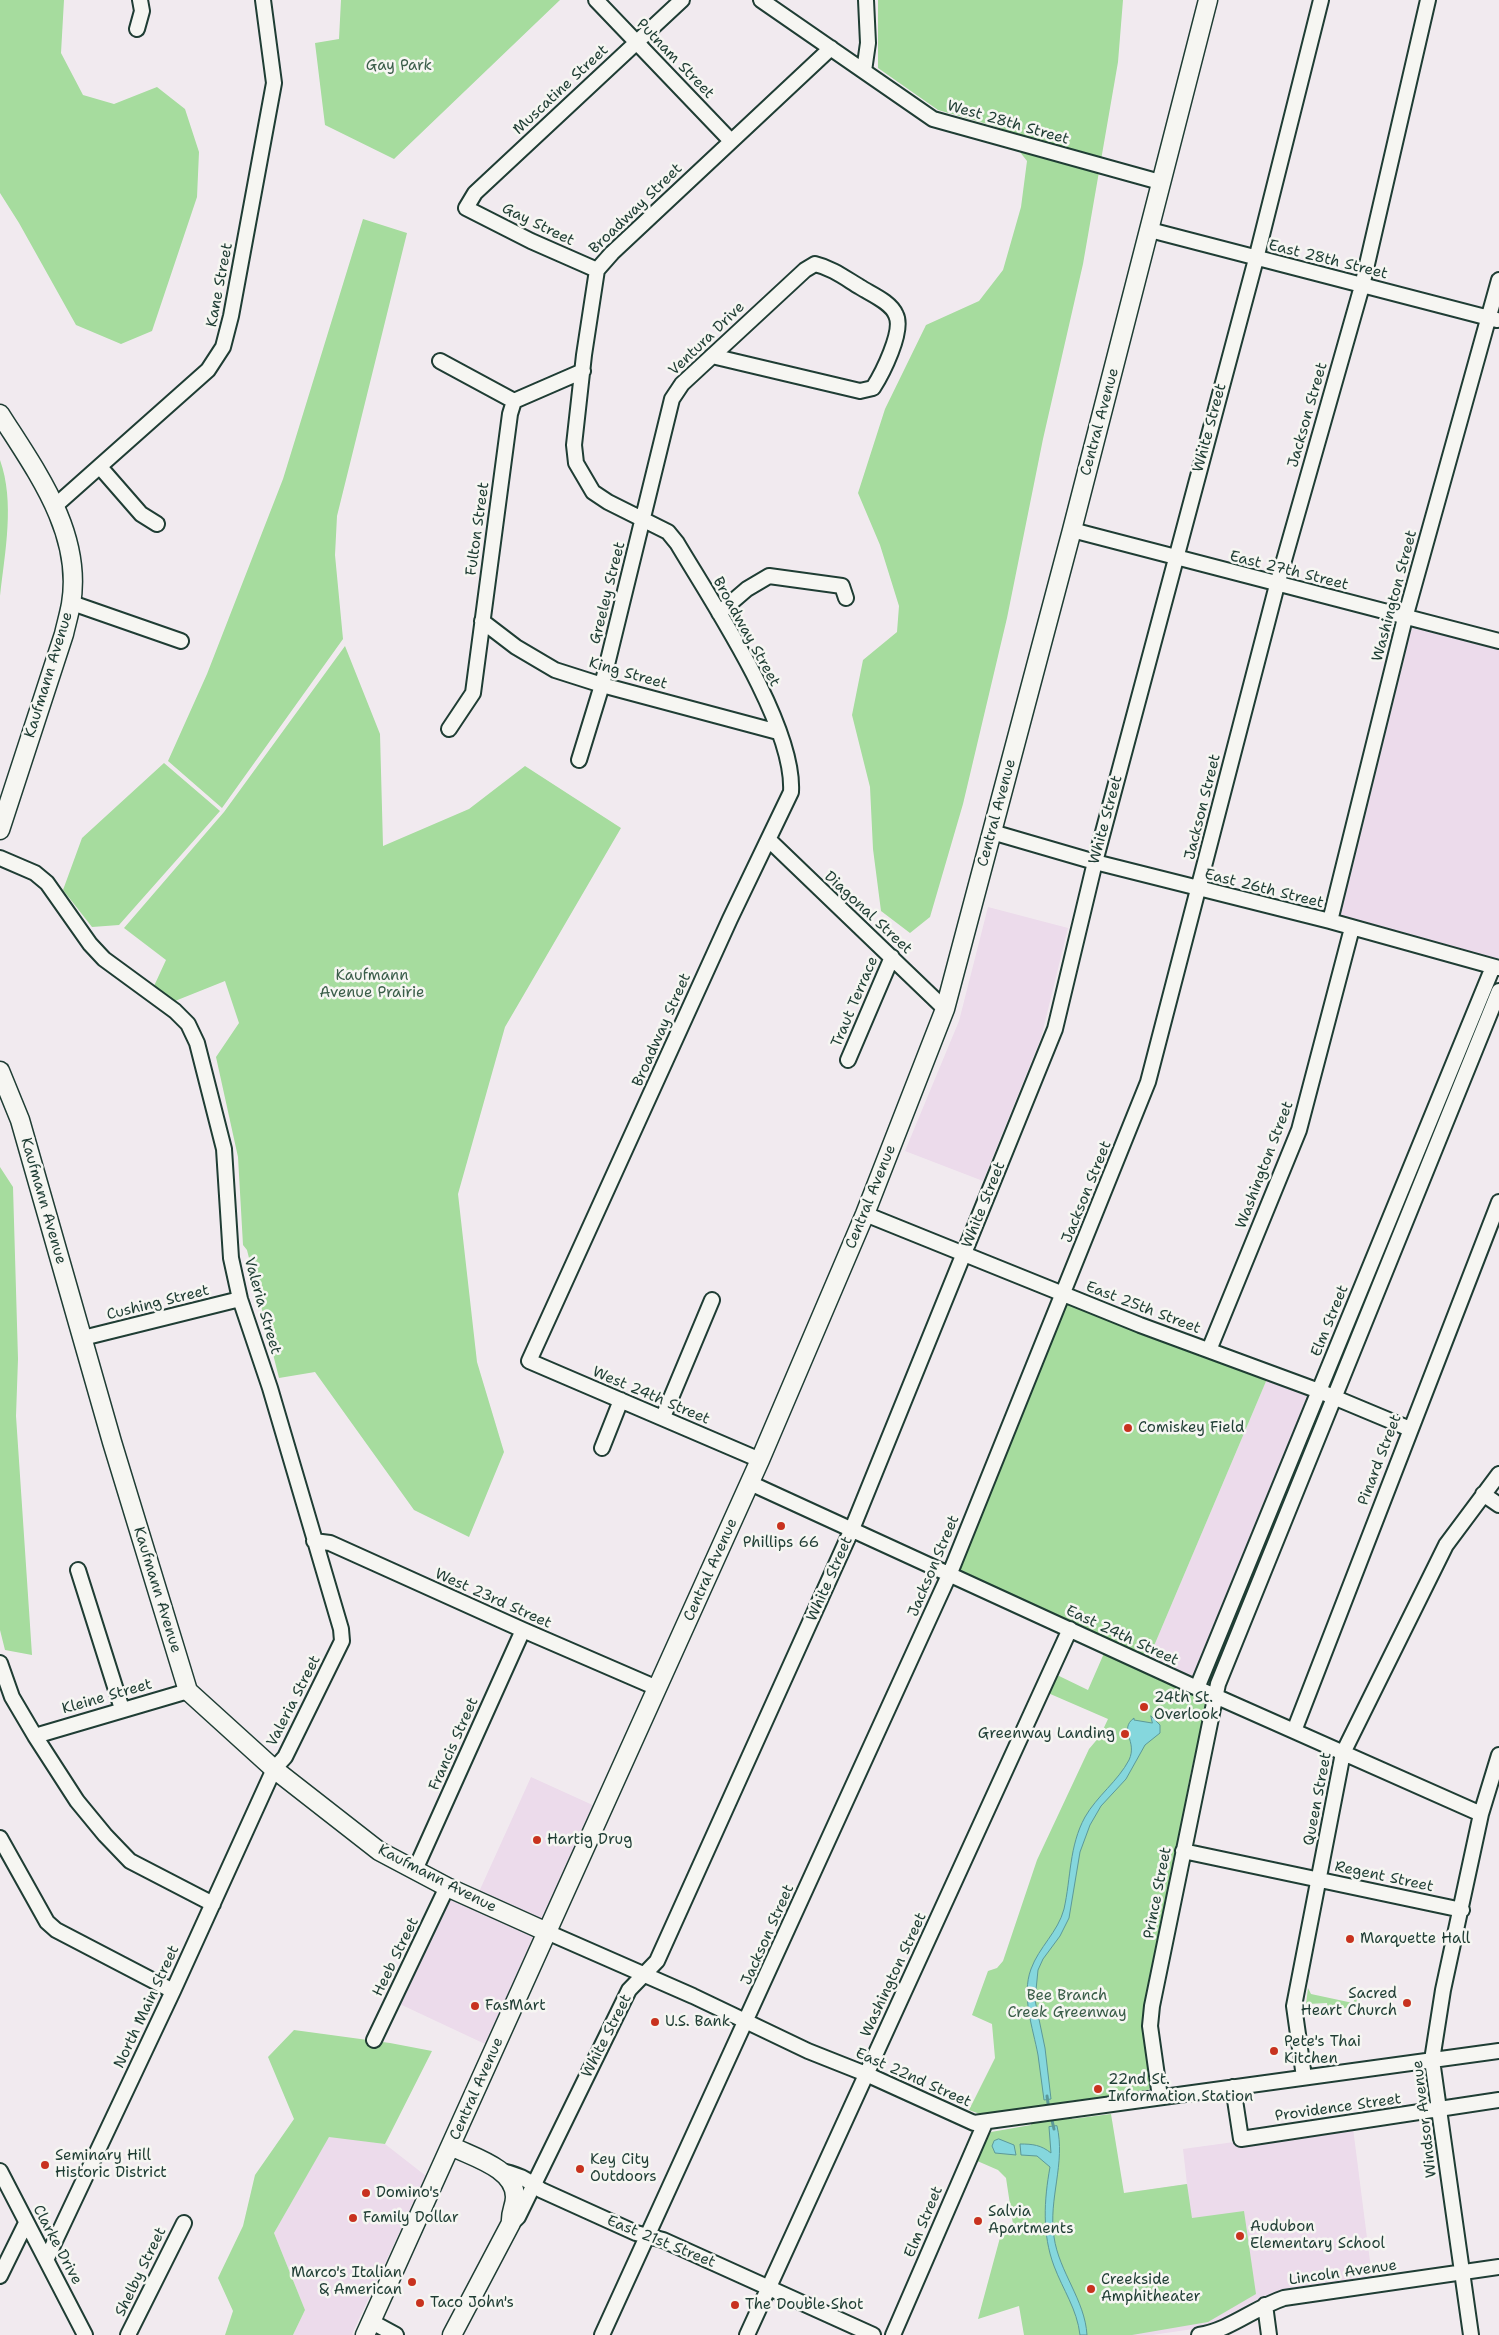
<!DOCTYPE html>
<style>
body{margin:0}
canvas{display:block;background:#f1eaef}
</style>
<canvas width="1499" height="2335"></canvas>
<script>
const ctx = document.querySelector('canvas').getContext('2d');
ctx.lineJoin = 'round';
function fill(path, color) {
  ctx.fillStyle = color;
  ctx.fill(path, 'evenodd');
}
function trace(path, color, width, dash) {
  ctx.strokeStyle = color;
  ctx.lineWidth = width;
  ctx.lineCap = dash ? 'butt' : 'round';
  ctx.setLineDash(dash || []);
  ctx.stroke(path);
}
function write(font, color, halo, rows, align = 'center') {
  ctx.font = font + ' "Shantell Sans",sans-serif';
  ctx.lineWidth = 5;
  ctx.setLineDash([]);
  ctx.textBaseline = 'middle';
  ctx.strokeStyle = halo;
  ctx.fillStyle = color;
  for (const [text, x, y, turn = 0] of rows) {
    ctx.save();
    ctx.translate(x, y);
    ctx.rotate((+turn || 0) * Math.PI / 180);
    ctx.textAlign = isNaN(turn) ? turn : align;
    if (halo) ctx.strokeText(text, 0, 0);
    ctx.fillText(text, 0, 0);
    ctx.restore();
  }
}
fill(new Path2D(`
 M 1410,614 L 1499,638 L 1499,955 L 1497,964 L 1336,920 Z
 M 988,907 L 1068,928 L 1041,1038 L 983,1181 L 905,1151 L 959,1021 Z
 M 1267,1379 L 1311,1398 L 1194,1681 L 1148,1660 Z
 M 531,1777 L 608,1812 L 500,2051 L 389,1999 L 444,1879 L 478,1894 Z
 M 1353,2128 L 1372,2277 L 1262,2297 L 1207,2327 L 1152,2335 L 1132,2335 L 1124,2193 L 1187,2184 L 1183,2149 L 1234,2142 L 1247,2144 Z
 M 329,2136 L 385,2144 L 426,2176 L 352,2334 L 354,2335 L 293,2335 L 305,2310 L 274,2233 Z`), '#ecdbeb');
fill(new Path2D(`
 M 0,0 L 64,0 L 61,53 L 83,95 L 114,104 L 157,87 L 185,109 L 199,152 L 197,197 L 152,331 L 121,344 L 76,325 L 19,223 L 0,193 Z
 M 341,0 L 560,0 L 394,159 L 325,125 L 315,43 L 339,39 Z
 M 878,0 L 1123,0 L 1118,62 L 1083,264 L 1043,439 L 1007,618 L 963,804 L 930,917 L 910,933 L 881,911 L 873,849 L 870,787 L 852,715 L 863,660 L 897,632 L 899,606 L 880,545 L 858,493 L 885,409 L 926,325 L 979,301 L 1003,270 L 1021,207 L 1027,161 L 1001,128 L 938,110 L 878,68 Z
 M 363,219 L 407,233 L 337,516 L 335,555 L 343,639 L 222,808 L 168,761 L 207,674 L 283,479 Z
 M 0,460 C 15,502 5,552 0,596 Z
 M 345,646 L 380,734 L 383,846 L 469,809 L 525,766 L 621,828 L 505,1027 L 458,1194 L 477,1362 L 504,1452 L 469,1537 L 414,1510 L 315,1372 L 279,1378 L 247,1250 L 243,1245 L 238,1157 L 216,1057 L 239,1023 L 225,981 L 175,1001 L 154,986 L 166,960 L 124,928 L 224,812 Z
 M 164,763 L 220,811 L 119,925 L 92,927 L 63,890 L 82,838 Z
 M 0,1167 L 13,1187 L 18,1359 L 16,1416 L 32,1655 L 5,1650 L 0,1630 Z
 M 1064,1294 L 1267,1379 L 1148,1660 L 952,1566 Z
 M 1105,1651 L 1201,1697 L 1206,1704 C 1200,1738 1188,1775 1185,1808 C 1182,1839 1190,1849 1170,1878 L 1144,2005 L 1143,2026 L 1150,2088 L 1146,2092 L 1069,2101 L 1072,2119 L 1111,2114 L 1124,2193 L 1187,2184 L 1192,2218 L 1244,2211 L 1256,2294 L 1208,2322 L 1132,2335 L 1024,2335 L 1019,2306 L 978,2319 L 1001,2234 L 1014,2231 L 1006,2178 L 998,2170 L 975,2160 L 991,2132 L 1031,2125 L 1028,2107 L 980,2114 L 969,2110 L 995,2058 L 992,2024 L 972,2015 L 988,1971 L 997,1968 L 1003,1961 L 1037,1860 L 1089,1749 L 1100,1736 L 1108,1719 L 1048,1693 L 1057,1675 L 1088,1690 Z
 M 1308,1988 L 1311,1994 L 1353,2003 L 1355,1998 L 1357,1998 L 1356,2006 L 1328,2011 L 1327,2003 L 1308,2004 L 1305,2012 Z
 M 294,2030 L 390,2043 L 432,2051 L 385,2144 L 329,2137 L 274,2233 L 305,2310 L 293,2335 L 225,2335 L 233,2311 L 218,2278 L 243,2226 L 255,2175 L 294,2119 L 268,2057 Z`), '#a6dc9e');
const water = new Path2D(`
 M 1151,1716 L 1160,1725 L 1160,1733 L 1145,1745 L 1126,1779 L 1101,1806 L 1090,1825 L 1080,1852 L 1069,1918 L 1060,1936 L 1043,1959 L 1038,1970 L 1035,2000 L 1045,2048 L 1051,2099 L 1044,2100 C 1042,2085 1040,2070 1038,2055 C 1033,2028 1021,1996 1031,1969 C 1039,1947 1058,1932 1064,1909 C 1071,1878 1069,1846 1085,1817 C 1097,1796 1118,1781 1129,1760 C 1138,1741 1118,1730 1134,1718 L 1134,1720 L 1152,1723 Z
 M 1057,2126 C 1066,2163 1048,2199 1054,2237 C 1059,2272 1085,2300 1087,2335 L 1080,2335 C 1077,2309 1063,2290 1054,2266 C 1042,2234 1044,2200 1050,2167 L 1037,2156 L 1021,2155 L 1020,2144 C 1033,2144 1041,2145 1051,2153 L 1049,2127 Z
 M 999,2139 L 1014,2145 L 1016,2155 L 995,2153 L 992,2146 L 994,2141 Z`);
fill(water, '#85d7dd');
trace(water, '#5c9999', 1);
trace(new Path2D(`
 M 1047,2096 L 1049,2110
 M 1051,2116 L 1054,2129`), '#5c9999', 3);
const minor = new Path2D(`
 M 596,0 L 731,141
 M 761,0 L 933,119 L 1160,182
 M 137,29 L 142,11 L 140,0
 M 864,71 L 868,43 L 866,0
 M 1150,230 L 1497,320
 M 597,270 L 531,241 L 466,208 L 475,193 L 682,0
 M 440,361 L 514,401
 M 100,467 L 141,514 L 157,524
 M 55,506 L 208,370 L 223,347 L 231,316 L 274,83 L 263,0
 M 1072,530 L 1499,641
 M 72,603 L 181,641
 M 719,613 L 747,589 L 769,576 L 842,586 L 846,598
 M 482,621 L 516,647 L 555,670 L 602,685 L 778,732
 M 449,729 L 473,693 L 510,414 L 514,401 L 583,371
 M 579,760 L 602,685 L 672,399 L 682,384 L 805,270 L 815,264 C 832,268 845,278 860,287 C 871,294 891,302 896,315 C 904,331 882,374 873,388 L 860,391 L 712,356
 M 992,832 L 1095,862 L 1330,921 L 1499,968
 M 769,840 L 945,1009
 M 0,858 L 35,873 L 47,883 L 90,944 L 104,959 L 175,1011 L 188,1024 L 197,1043 L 224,1149 L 231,1258 L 240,1299 L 270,1388 L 341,1629 L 342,1641 L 285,1757 L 274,1769 L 173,1991 L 47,2258
 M 1330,921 L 1405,618 L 1499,280
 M 848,1060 L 892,957
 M 865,1214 L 1140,1325 L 1319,1391 L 1410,1429
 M 83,1338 L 240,1299
 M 1209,1350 L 1299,1130 L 1352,928
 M 663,1417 L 712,1300
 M 602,1448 L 621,1400
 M 760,1460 L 529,1361 L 730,919 L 791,792 C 795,725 712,602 677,543 L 668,532 L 608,502 L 593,492 L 576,463 L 574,445 L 584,355 L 597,270 L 612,253 L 831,48
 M 750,1483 L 1197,1688 L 1481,1814
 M 1483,1494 L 1499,1505
 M 314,1541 L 330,1543 L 523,1630 L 657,1688
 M 78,1570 L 122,1709
 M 0,1663 L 12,1697 L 35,1736 L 77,1801 L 105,1835 L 130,1861 L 213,1904
 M 1197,1688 L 1493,967
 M 1294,1731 L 1499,1202
 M 35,1736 L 188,1691
 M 0,1838 L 47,1922 L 56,1930 L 173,1991
 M 1183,1851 L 1462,1910
 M 415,1870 L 523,1630
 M 547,1932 L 693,1996 L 808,2051 L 866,2074 L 974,2123 L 1499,2051
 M 374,2040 L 447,1887
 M 1304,2077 L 1294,2006 L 1343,1753 L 1446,1545 L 1499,1474
 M 1233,2087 L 1241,2139 L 1499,2100
 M 1160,2097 L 1150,2026 L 1152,2006 L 1218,1684 L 1499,991
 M 0,2171 L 85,2335
 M 500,2171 C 515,2173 529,2180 541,2190 L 636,2233 L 663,2240 L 873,2335
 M 512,2223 L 518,2217 L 629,1990 L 657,1961 L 852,1529 L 1055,1029 L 1095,862 L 1256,259 L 1321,0
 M 0,2276 L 26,2223
 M 1265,2305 L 1269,2335
 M 372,2322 L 396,2335
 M 128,2335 L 184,2223
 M 602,2335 L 950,1573 L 1148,1082 L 1277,585 L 1362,286 L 1428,0
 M 747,2335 L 1070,1629
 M 893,2335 L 985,2123
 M 1199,2335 C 1230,2330 1254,2308 1284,2298 L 1499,2267
 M 1471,2335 L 1432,2060 L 1443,1990 L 1481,1814 L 1499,1755`);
const major = new Path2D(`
 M 0,414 C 36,471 83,533 71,604 C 69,615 66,625 64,634 L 0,830
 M 0,1071 L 20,1120 L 112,1442 L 188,1691 L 274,1769 L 379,1851 L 447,1887 L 547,1932
 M 451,2146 C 472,2157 515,2168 515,2197 C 515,2207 510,2211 511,2223 L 452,2335
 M 365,2335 L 760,1460 L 865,1214 L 945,1009 L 1072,530 L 1208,0`);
trace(minor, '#1f3d34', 18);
trace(major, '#1f3d34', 21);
trace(minor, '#f6f6f2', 14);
trace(major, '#f6f6f2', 18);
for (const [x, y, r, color] of [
 [1128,1428,5,"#c8321e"],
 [781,1526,5,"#c8321e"],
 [1144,1707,5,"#c8321e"],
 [1125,1734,5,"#c8321e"],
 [537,1840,5,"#c8321e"],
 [1350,1939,5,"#c8321e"],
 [1407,2003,5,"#c8321e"],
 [475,2006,5,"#c8321e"],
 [655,2022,5,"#c8321e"],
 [1274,2051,5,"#c8321e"],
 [1098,2089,5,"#c8321e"],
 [45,2165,5,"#c8321e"],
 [580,2169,5,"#c8321e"],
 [366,2193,5,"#c8321e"],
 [353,2218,5,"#c8321e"],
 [978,2221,5,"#c8321e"],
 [1240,2236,5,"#c8321e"],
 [412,2282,5,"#c8321e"],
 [1091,2289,5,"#c8321e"],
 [420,2303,5,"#c8321e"],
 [735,2305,5,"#c8321e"]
]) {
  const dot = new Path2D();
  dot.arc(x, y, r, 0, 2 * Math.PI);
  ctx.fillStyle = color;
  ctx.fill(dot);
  trace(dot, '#f6f6f2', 2);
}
write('15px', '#1f3d34', '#f6f6f2', [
 ["Putnam Street",675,59,46],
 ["Muscatine Street",561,90,-43],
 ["West 28th Street",1008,123,16],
 ["Broadway Street",636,209,-44],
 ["Gay Street",538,225,26],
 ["East 28th Street",1328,260,14],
 ["Kane Street",220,285,-79],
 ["Ventura Drive",707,339,-44],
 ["Jackson Street",1308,415,-74],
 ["Central Avenue",1100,422,-75],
 ["White Street",1210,428,-75],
 ["Fulton Street",478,529,-82],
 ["East 27th Street",1289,571,14],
 ["Greeley Street",608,593,-76],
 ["Washington Street",1395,596,-75],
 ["Broadway Street",746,632,61],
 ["King Street",628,674,16],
 ["Kaufmann Avenue",49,675,-73],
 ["Jackson Street",1203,807,-76],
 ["Central Avenue",997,813,-75],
 ["White Street",1106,820,-75],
 ["East 26th Street",1264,889,14],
 ["Diagonal Street",868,913,43],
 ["Traut Terrace",855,1002,-67],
 ["Broadway Street",662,1030,-66],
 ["Washington Street",1265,1165,-69],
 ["Jackson Street",1087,1192,-68],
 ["Central Avenue",871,1197,-68],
 ["Kaufmann Avenue",43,1201,74],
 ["White Street",984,1205,-68],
 ["Cushing Street",158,1303,-14],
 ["Valeria Street",262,1306,74],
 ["East 25th Street",1143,1308,21],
 ["Elm Street",1330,1321,-68],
 ["West 24th Street",651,1396,23],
 ["Pinard Street",1380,1460,-69],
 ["Jackson Street",934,1566,-67],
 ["Central Avenue",711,1570,-66],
 ["White Street",830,1579,-66],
 ["Kaufmann Avenue",157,1590,73],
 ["West 23rd Street",493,1599,24],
 ["East 24th Street",1122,1636,25],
 ["Kleine Street",107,1697,-16],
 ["Valeria Street",294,1701,-63],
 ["Francis Street",454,1744,-66],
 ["Queen Street",1318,1799,-79],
 ["Regent Street",1384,1877,12],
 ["Kaufmann Avenue",437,1879,27],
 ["Prince Street",1158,1893,-79],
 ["Jackson Street",768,1935,-66],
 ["Heeb Street",396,1957,-64],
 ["Washington Street",894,1975,-65],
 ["North Main Street",147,2007,-65],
 ["White Street",607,2036,-63],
 ["East 22nd Street",913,2078,24],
 ["Central Avenue",477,2089,-66],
 ["Providence Street",1338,2108,-8],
 ["Windsor Avenue",1425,2119,-97],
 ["Elm Street",924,2222,-67],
 ["East 21st Street",661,2242,22],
 ["Clarke Drive",57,2245,62],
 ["Shelby Street",141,2272,-64],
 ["Lincoln Avenue",1343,2273,-8]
]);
write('15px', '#3a5d49', '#f6f6f2', [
 ["Gay Park",399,66],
 ["Kaufmann",372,976],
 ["Avenue Prairie",372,993],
 ["Bee Branch",1067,1996],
 ["Creek Greenway",1067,2013]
]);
write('15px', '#1f3d34', '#f6f6f2', [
 ["Comiskey Field",1138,1428],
 ["Phillips 66",781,1543,"center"],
 ["24th St.",1154,1698],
 ["Overlook",1154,1715],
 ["Greenway Landing",1115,1734,"right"],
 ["Hartig Drug",547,1840],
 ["Marquette Hall",1360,1939],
 ["Sacred",1397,1994,"right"],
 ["Heart Church",1397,2011,"right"],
 ["FasMart",485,2006],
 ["U.S. Bank",665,2022],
 ["Pete's Thai",1284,2042],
 ["Kitchen",1284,2059],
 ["22nd St.",1108,2080],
 ["Information Station",1108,2097],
 ["Seminary Hill",55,2156],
 ["Historic District",55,2173],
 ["Key City",590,2160],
 ["Outdoors",590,2177],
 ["Domino's",376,2193],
 ["Salvia",988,2212],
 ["Apartments",988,2229],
 ["Family Dollar",363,2218],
 ["Audubon",1250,2227],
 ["Elementary School",1250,2244],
 ["Marco's Italian",402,2273,"right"],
 ["& American",402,2290,"right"],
 ["Creekside",1101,2280],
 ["Amphitheater",1101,2297],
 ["Taco John's",430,2303],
 ["The Double Shot",745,2305]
], 'left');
</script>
